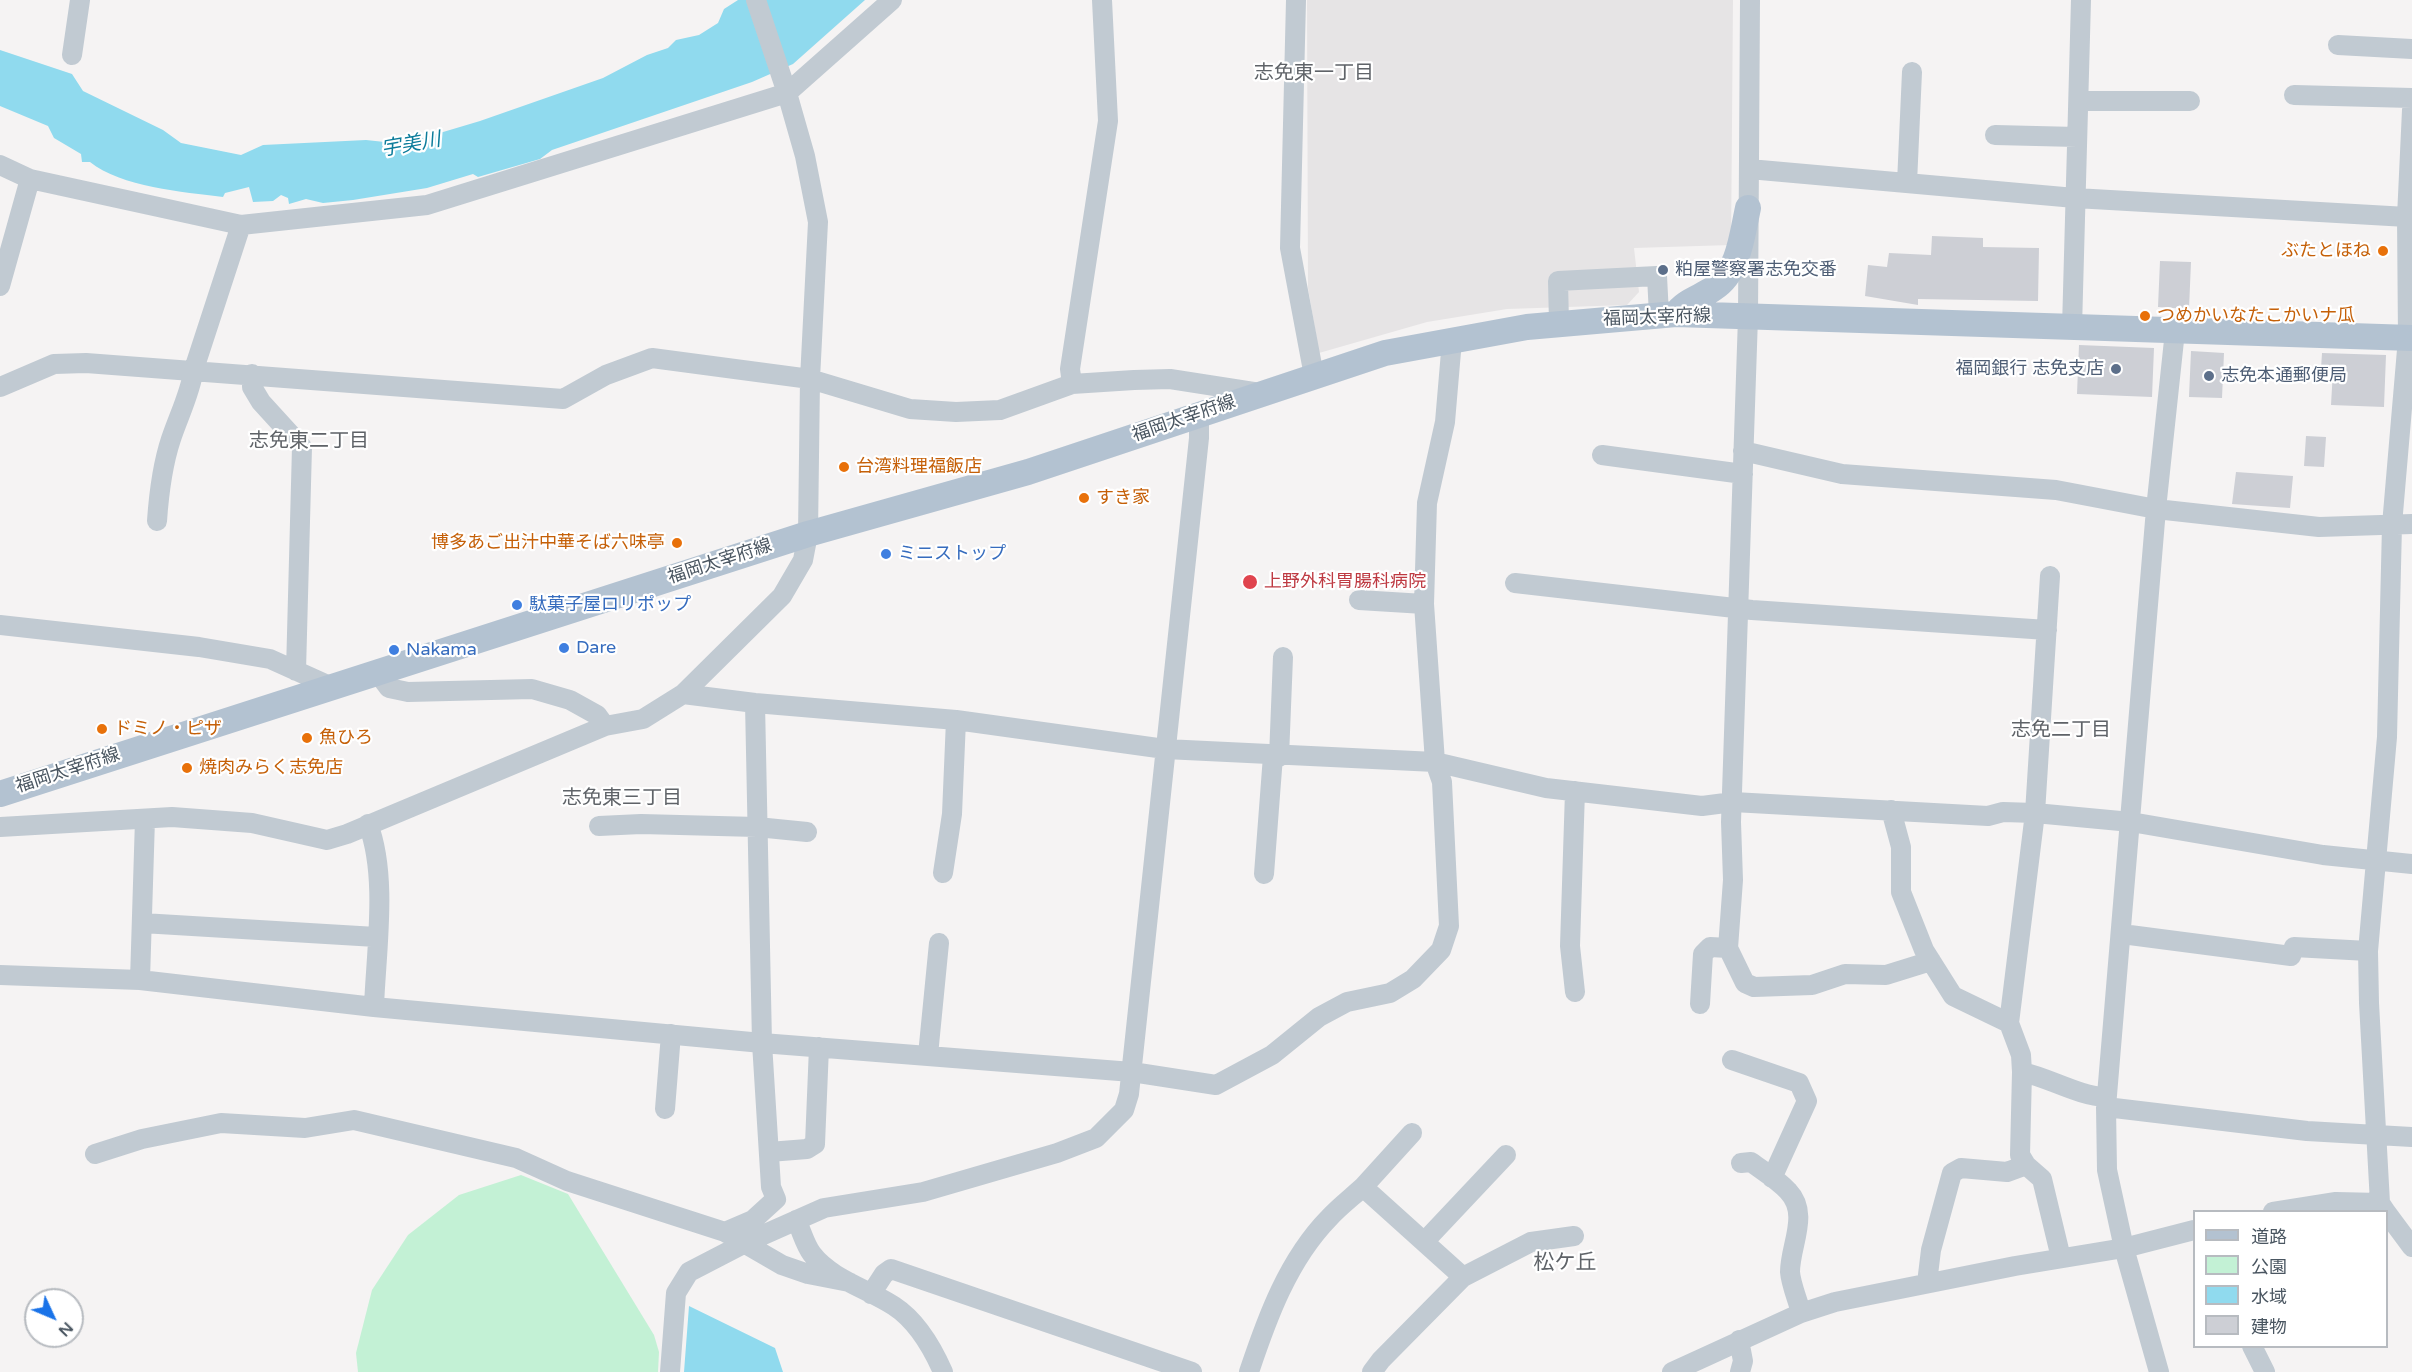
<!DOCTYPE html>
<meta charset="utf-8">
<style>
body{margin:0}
#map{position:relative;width:2412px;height:1372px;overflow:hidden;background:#f5f3f3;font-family:"Varela Round","Noto Sans JP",sans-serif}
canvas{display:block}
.legend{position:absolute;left:2193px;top:1210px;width:195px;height:138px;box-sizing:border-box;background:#fff;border:2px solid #b7bbc0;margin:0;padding:8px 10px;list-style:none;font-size:18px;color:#4a5661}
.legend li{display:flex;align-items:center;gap:12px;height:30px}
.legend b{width:30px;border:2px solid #b7bbc0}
.north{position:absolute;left:24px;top:1288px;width:60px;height:60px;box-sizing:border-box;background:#fff;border:2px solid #b7bbc0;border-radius:50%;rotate:134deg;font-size:16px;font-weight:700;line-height:24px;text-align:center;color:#4a5661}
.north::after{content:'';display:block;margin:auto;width:21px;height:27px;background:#1a73e8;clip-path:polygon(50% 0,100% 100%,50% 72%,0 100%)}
</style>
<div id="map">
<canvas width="2412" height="1372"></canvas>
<ul class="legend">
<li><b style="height:8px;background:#b3c2d1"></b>道路</li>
<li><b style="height:16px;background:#c3f1d5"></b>公園</li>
<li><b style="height:16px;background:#90daee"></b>水域</li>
<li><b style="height:16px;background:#cdcfd5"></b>建物</li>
</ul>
<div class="north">N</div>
</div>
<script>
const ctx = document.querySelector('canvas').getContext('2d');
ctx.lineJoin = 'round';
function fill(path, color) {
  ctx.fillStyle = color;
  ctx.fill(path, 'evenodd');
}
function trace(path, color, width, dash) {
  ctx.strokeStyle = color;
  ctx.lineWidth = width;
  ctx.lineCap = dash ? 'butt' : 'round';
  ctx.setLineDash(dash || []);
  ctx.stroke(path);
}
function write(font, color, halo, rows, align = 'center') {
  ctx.font = font + ' "Varela Round","Noto Sans JP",sans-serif';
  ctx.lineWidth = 4.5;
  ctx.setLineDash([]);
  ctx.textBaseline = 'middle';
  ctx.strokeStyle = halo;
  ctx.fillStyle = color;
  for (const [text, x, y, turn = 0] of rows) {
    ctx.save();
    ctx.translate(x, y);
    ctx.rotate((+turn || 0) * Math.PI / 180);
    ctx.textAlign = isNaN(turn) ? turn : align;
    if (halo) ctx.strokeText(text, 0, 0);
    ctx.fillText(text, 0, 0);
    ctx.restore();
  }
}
fill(new Path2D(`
 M 1307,0 L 1733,0 L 1731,245 L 1634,248 L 1639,292 L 1627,305 L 1507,309 L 1427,322 L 1319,353 L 1308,288 Z`), '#e6e4e5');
fill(new Path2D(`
 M 521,1175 L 568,1194 L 654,1335 L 659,1352 L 658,1372 L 358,1372 L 356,1353 L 372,1290 L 408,1235 L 459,1195 Z`), '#c3f1d5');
fill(new Path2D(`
 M 738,0 L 865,0 L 793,64 L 752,82 L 552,150 L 540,159 L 478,177 L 473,174 L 427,188 L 353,200 L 323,203 L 306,199 L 289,204 L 288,198 L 281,195 L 273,201 L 253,202 L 249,187 L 225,193 L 223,197 C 183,192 121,187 90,162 L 82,162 L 81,154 L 54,138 L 48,126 L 0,106 L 0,50 L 72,74 L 83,91 L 163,130 L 181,143 L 241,155 L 263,145 L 366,140 L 394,143 L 423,138 L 480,121 L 603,78 L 647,55 L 668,48 L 676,40 L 699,35 L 718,23 L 724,9 Z
 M 689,1306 L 775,1348 L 783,1372 L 684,1372 Z`), '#90daee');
fill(new Path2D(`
 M 1932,236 L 1983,238 L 1983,247 L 2039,248 L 2038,301 L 1918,299 L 1918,305 L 1865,296 L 1868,265 L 1887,267 L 1889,253 L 1931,255 Z
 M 2160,261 L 2191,262 L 2189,309 L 2158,307 Z
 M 2079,345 L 2154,348 L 2152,397 L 2077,394 Z
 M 2191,351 L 2224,353 L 2222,398 L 2189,397 Z
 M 2322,353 L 2386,355 L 2384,407 L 2331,405 L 2333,370 L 2321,369 Z
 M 2306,436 L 2326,437 L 2324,467 L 2304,466 Z
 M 2236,472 L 2293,476 L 2290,508 L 2232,504 Z`), '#cdcfd5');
trace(new Path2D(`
 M 1296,0 L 1290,248 L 1314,376
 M 1750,0 L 1748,317 L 1731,822 L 1733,880 L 1728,948 L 1745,983 L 1754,987 L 1812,985 L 1845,974 L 1886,975 L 1931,961
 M 2338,45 L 2412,49
 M 72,55 L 80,0
 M 2294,95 L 2412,98
 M 2079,101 L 2190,101
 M 1995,135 L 2077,137
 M 0,165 L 30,179 L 241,225 L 427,205 L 787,93 L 892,0
 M 1749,169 L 2075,198 L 2407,217
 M 1907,183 L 1912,72
 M 0,286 L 30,179
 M 1559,323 L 1558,281 L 1657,276 L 1659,315
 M 2072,328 L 2081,0
 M 252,374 L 252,387 L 261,402 L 302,447 L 296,671
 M 1072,384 L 1070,369 L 1108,121 L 1102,0
 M 0,387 L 54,364 L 86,363 L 563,399 L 606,375 L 652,358 L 810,379 L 910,409 L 956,412 L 1000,410 L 1072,384 L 1134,380 L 1170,379 L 1260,393
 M 1743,451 L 1842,474 L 2056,490 L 2156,509 L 2319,527 L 2412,524
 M 1602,455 L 1743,474
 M 157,521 C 159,492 162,466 171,439 C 179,415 190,394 194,369 L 241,225
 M 1515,583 L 1752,610 L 2047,630
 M 1359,600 L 1424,604
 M 0,625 L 199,647 L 270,659 L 330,686
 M 377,672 L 389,688 L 408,692 L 532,689 L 570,700 L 597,715 L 605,726
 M 683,694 L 755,703 L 956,720 L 1165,749 L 1435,762 L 1546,788 L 1702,806 L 1733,802 L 1988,816 L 2003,812 L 2035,813 L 2131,822 L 2323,855 L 2412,864
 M 755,703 L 762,1043 L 771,1187 L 776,1199 L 753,1220 L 725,1232 L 782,1265 L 808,1274 L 849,1282
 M 1279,757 L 1283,657
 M 1575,791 L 1570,946 L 1575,992
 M 1891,810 L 1901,847 L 1901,892 L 1924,950 L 1953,996 L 2009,1023 L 2021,1055 L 2022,1072 C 2050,1078 2078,1096 2106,1097
 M 368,824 C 388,876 376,951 374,1007
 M 599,826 L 641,824 L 757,827 L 807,832
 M 0,827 L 172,817 L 252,823 L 327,840 L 347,834 L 605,726 L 643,719 L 683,694 L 782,596 L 803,560 L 808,534 L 810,379 L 818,222 L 805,156 L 787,93 L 756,0
 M 943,873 L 952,814 L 956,720
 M 1264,874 L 1273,756
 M 142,923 L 376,937
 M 2122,934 L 2291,956 L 2294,947 L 2368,951
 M 0,975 L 140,980 L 374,1007 L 762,1043 L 1132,1072 L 1216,1085 L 1272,1055 L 1319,1017 L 1347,1002 L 1390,993 L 1413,979 L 1441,950 L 1449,926 L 1442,782 L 1435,762 L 1424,604 L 1427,503 L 1445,422 L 1452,340
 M 140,980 L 145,819
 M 1700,1004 L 1703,954 L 1710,947 L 1728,948
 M 2009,1023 L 2035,813 L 2050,576
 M 928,1055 L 939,943
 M 1732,1060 L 1799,1083 L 1807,1101 L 1772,1178
 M 2106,1107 L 2307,1131 L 2412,1137
 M 665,1109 L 671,1034
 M 769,1152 L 807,1149 L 815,1144 L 819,1047
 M 95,1154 L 142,1139 L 221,1123 L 305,1128 L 354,1120 L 516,1158 L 567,1181 L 725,1232
 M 1741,1163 L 1751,1162 C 1763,1171 1778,1180 1788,1191 C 1810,1214 1790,1245 1790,1272 C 1791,1285 1798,1300 1801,1313
 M 2026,1165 L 2042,1179 L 2061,1258
 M 1363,1187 L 1412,1133
 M 2273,1212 L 2336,1202 L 2380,1203
 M 2386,1212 L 2380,1203 L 2369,1003 L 2368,951 L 2387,737 L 2392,525 L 2408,338 L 2407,217 L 2412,110
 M 2386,1212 L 2412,1247
 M 796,1220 C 802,1231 804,1243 812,1254 C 831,1279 868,1289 894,1306 C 917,1321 932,1347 943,1372
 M 1424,1242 L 1506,1155
 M 1927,1283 L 1931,1250 L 1952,1173 L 1961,1168 L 2007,1172 L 2026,1165 L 2020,1155 L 2022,1072
 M 871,1294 L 884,1274 L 891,1269 L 1192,1372
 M 1739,1340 L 1743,1361 L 1740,1372
 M 2252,1346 L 2265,1372
 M 670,1372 L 676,1293 L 689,1272 L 745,1243 L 824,1208 L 923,1192 L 1057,1153 L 1096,1138 L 1124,1110 L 1129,1094 L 1199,438 L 1199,414
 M 1249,1372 C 1267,1318 1288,1260 1329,1218 C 1339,1207 1352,1197 1363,1187 L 1463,1277
 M 1372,1372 L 1381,1360 L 1463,1277 L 1531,1242 L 1574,1236
 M 1672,1372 L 1801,1313 L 1835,1302 L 2015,1266 L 2124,1248 L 2194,1230
 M 2159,1372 L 2124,1248 L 2107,1170 L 2106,1107 L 2156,509 L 2175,331`), '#c1cad2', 20);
trace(new Path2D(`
 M 1676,314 C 1684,301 1702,297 1714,288 C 1739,272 1742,235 1748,208
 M 0,794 L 808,534 L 1028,472 L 1385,353 L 1527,327 L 1676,314 L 2412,338`), '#b3c2d1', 26);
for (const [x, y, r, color] of [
 [2383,251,6,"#e8710a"],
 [1663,270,6,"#5c6f8a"],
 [2145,316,6,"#e8710a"],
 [2116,369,6,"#5c6f8a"],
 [2209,376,6,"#5c6f8a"],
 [844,467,6,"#e8710a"],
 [1084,498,6,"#e8710a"],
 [677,543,6,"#e8710a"],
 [886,554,6,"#3f7fe0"],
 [1250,582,8,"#e0444e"],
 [517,605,6,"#3f7fe0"],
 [564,648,6,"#3f7fe0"],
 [394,650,6,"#3f7fe0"],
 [102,729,6,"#e8710a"],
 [307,738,6,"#e8710a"],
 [187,768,6,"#e8710a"]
]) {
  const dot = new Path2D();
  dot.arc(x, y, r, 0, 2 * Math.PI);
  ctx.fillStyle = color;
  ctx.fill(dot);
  trace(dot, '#fff', 2);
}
write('18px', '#c56008', '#fff', [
 ["ぶたとほね",2371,251,"right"],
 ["つめかいなたこかいナ瓜",2157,316],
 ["台湾料理福飯店",856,467],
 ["すき家",1096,498],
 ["博多あご出汁中華そば六味亭",665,543,"right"],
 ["ドミノ・ピザ",114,729],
 ["魚ひろ",319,738],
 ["焼肉みらく志免店",199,768]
], 'left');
write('18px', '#4e5e75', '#fff', [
 ["粕屋警察署志免交番",1675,270],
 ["福岡銀行 志免支店",2104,369,"right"],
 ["志免本通郵便局",2221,376]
], 'left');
write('18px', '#4a5661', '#fff', [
 ["福岡太宰府線",1657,318,-2],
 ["福岡太宰府線",1184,419,-19],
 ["福岡太宰府線",720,562,-18],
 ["福岡太宰府線",68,771,-18]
]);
write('18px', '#366cbe', '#fff', [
 ["ミニストップ",898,554],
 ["駄菓子屋ロリポップ",529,605],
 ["Dare",576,648],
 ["Nakama",406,650]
], 'left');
write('18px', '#be3a42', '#fff', [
 ["上野外科胃腸科病院",1264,582]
], 'left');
write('20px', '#5f6368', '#fff', [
 ["志免東一丁目",1314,74],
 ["志免東二丁目",309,442],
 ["志免二丁目",2061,731],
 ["志免東三丁目",622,799]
]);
write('italic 20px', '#0c7c9b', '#fff', [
 ["宇美川",411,145,-10]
]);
write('21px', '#5f6368', '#fff', [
 ["松ケ丘",1565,1263]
]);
</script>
